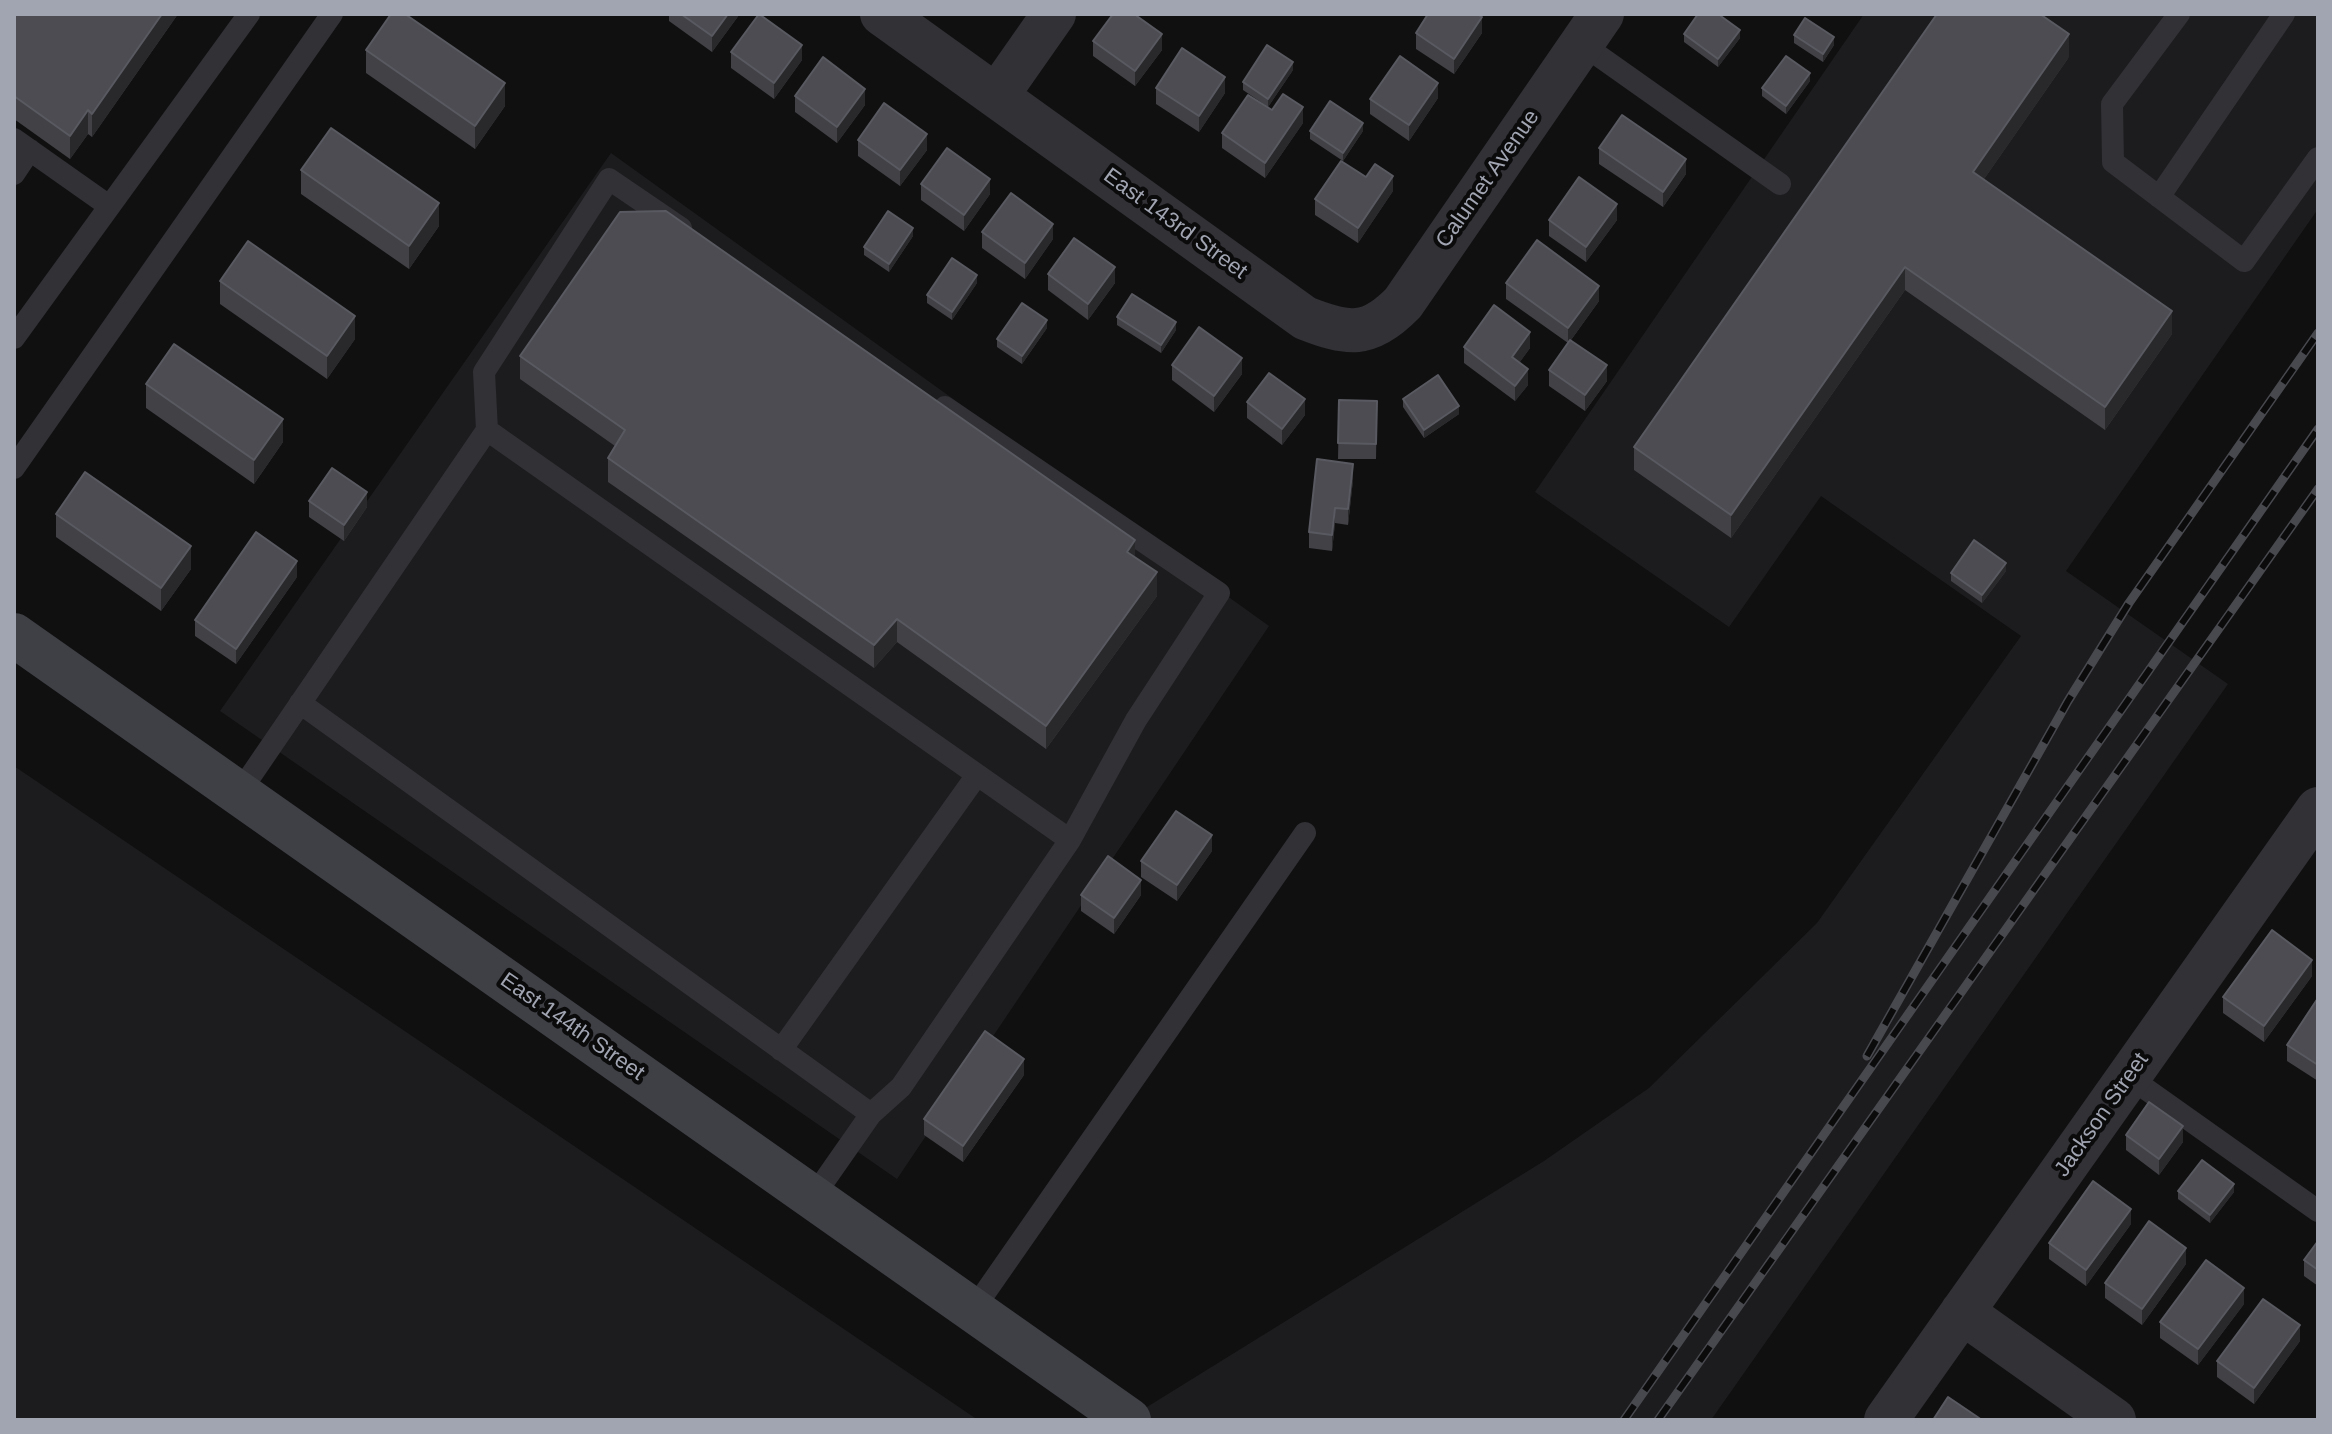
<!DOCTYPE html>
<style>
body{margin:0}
#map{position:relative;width:2332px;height:1434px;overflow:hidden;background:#101011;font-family:Arial,sans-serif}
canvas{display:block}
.frame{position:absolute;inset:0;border:16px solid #a1a5b2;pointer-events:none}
</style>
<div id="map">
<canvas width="2332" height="1434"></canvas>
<div class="frame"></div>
</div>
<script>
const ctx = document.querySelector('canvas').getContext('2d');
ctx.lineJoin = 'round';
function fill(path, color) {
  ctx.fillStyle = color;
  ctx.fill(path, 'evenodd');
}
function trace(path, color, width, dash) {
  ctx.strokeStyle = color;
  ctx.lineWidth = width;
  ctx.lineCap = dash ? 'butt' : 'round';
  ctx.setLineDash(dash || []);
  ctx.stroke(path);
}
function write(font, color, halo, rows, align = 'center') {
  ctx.font = font + ' Arial,sans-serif';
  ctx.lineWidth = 8;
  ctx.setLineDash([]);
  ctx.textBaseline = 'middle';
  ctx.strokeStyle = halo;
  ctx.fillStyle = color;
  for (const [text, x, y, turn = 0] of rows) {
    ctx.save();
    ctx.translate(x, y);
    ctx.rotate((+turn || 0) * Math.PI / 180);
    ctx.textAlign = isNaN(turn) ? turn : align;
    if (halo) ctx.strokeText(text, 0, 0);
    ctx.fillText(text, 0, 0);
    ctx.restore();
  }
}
fill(new Path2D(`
 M 1864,14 L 2318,14 L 2318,209 L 2066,571 L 2228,684 L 1711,1420 L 1126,1420 L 1544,1161 L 1649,1088 L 1817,923 L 2021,636 L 1821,496 L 1729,627 L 1535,492 Z
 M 611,153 L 1269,626 L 897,1179 L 220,711 Z
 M 14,766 L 978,1420 L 14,1420 Z`), '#1c1c1e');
trace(new Path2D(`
 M 2179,14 L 2112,104 L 2113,162 L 2244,261 L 2318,158
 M 1582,44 L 1780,184
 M 14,139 L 109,206
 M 14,174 L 30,150
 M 2159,197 L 2284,14
 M 14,338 L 249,14
 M 487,430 L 484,372 L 609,179 L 681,228
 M 14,468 L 332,14
 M 300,703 L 871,1114
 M 239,793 L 487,430 L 1070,840
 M 781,1050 L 977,775
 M 2129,1077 L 2318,1211
 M 813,1197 L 871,1114 L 901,1087 L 1070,840 L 1136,720 L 1219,593 L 945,407
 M 973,1310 L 1305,833`), '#313136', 22);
trace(new Path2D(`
 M 882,14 L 1305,318 C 1348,335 1369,338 1403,303 L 1602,14
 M 998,94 L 1054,14
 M 1962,1312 L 2114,1420
 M 1886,1420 L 2318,809`), '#313136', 44);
trace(new Path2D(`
 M 14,635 L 1129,1420`), '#3f4046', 44);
const rail = new Path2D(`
 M 1867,1056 L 2068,701 L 2129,603 L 2318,333
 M 1624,1420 L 2318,429
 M 1658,1420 L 2318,489`);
trace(rail, '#48494f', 9);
trace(rail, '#0b0b0c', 6, [18]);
fill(new Path2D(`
 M 14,14 L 178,14 L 92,137 L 88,134 L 70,159 L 14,119 Z
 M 669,14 L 739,14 L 739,15 L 712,52 L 669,21 Z
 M 1416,33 L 1482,33 L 1454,74 L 1416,49 Z
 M 1684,34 L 1740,38 L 1718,67 L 1684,42 Z
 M 1794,35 L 1834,45 L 1823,62 L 1794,43 Z
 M 1093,41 L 1162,50 L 1135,86 L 1093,56 Z
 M 366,50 L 505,106 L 475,149 L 366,73 Z
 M 731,52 L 802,60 L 774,99 L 731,68 Z
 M 2069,57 L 1984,179 L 2172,334 L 2105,430 L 1905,290 L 1731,538 L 1634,470 L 1634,447 Z
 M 1293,70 L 1268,107 L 1243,90 L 1243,82 Z
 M 1810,81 L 1786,114 L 1762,96 L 1762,88 Z
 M 1156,88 L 1225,93 L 1199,132 L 1156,104 Z
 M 795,96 L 865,105 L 837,143 L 795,112 Z
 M 1438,98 L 1409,141 L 1370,114 L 1370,99 Z
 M 1272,110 L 1303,123 L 1265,178 L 1222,148 L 1222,133 Z
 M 1310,131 L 1363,131 L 1343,161 L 1310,139 Z
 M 858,140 L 927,150 L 900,186 L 858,156 Z
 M 1599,148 L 1686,174 L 1663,207 L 1599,164 Z
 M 301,170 L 439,226 L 409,269 L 301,194 Z
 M 921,184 L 990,194 L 964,231 L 921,200 Z
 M 1393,191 L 1358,243 L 1315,215 L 1315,199 Z
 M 1549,220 L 1617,220 L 1586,262 L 1549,236 Z
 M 982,232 L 1053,239 L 1025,279 L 982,248 Z
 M 913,236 L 889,272 L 864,255 L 864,247 Z
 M 1048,274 L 1115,283 L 1088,320 L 1048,290 Z
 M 220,281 L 355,339 L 327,379 L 220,304 Z
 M 977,283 L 952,320 L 927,303 L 927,295 Z
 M 1506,283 L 1599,301 L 1571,340 L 1607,381 L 1585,411 L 1549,386 L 1549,370 L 1568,343 L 1506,299 Z
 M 1117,317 L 1176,330 L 1161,353 L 1117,325 Z
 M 1047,328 L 1022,364 L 997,347 L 997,339 Z
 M 1464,347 L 1530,348 L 1519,363 L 1528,385 L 1515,401 L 1464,363 Z
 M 520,356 L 1135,557 L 1157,596 L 1046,749 L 897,642 L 874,668 L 608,482 L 608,458 L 615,446 L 520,379 Z
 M 1172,365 L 1242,374 L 1214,412 L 1172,380 Z
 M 146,384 L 283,442 L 254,484 L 146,408 Z
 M 1403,399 L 1459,414 L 1424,438 L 1403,407 Z
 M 1339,400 L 1377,401 L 1376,459 L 1338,459 Z
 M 1247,402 L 1305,415 L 1282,445 L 1247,418 Z
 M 1353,480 L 1348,525 L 1335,523 L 1332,551 L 1309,548 L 1309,532 Z
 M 309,501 L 367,507 L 344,541 L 309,517 Z
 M 56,514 L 191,569 L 161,611 L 56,537 Z
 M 2006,571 L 1982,603 L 1951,581 L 1951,573 Z
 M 297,577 L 236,664 L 195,636 L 195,620 Z
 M 1212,851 L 1177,901 L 1141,877 L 1141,861 Z
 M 1081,895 L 1141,895 L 1114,934 L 1081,911 Z
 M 2312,976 L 2264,1042 L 2223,1013 L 2223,997 Z
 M 2318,998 L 2318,1081 L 2287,1061 L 2287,1045 Z
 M 1024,1075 L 963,1162 L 924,1135 L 924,1119 Z
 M 2126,1135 L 2183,1142 L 2159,1175 L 2126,1150 Z
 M 2178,1191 L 2234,1192 L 2210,1223 L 2178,1199 Z
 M 2131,1224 L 2086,1286 L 2049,1259 L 2049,1243 Z
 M 2318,1241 L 2318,1286 L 2304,1276 L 2304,1260 Z
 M 2186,1264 L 2142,1325 L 2105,1298 L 2105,1283 Z
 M 2244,1304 L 2198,1365 L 2160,1338 L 2160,1322 Z
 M 2300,1341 L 2254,1404 L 2217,1377 L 2217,1361 Z`), '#414146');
fill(new Path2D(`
 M 162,14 L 178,14 L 92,137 L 92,114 Z
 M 728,14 L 739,14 L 739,15 L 712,52 L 712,36 Z
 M 1482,17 L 1482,33 L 1454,74 L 1454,59 Z
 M 1740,30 L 1740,38 L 1718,67 L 1718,59 Z
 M 1162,34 L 1162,50 L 1135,86 L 1135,71 Z
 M 2069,34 L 2069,57 L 1973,195 L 1973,172 Z
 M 1834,37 L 1834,45 L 1823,62 L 1823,54 Z
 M 802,45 L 802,60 L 774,99 L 774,83 Z
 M 1293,62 L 1293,70 L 1268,107 L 1268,99 Z
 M 1810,73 L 1810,81 L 1786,114 L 1786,106 Z
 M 1225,77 L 1225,93 L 1199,132 L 1199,116 Z
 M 505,83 L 505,106 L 475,149 L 475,126 Z
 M 1438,83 L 1438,98 L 1409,141 L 1409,125 Z
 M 865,89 L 865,105 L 837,143 L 837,127 Z
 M 1303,107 L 1303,123 L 1265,178 L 1265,163 Z
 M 88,110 L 88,134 L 70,159 L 70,136 Z
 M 1363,123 L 1363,131 L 1343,161 L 1343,153 Z
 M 927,134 L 927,150 L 900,186 L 900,170 Z
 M 1686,159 L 1686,174 L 1663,207 L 1663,192 Z
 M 1393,176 L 1393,191 L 1358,243 L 1358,228 Z
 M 990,179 L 990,194 L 964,231 L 964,215 Z
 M 439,203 L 439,226 L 409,269 L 409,246 Z
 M 1617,204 L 1617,220 L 1586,262 L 1586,247 Z
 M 1053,224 L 1053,239 L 1025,279 L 1025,263 Z
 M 913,228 L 913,236 L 889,272 L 889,264 Z
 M 1115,267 L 1115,283 L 1088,320 L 1088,304 Z
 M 1905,267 L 1905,290 L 1731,538 L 1731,515 Z
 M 977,275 L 977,283 L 952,320 L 952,312 Z
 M 1599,286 L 1599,301 L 1568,344 L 1568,328 Z
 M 2172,311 L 2172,334 L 2105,430 L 2105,407 Z
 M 355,316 L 355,339 L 327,379 L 327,356 Z
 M 1047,320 L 1047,328 L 1022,364 L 1022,356 Z
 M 1176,322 L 1176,330 L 1161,353 L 1161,345 Z
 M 1530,332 L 1530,348 L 1512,373 L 1512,357 Z
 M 1242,358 L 1242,374 L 1214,412 L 1214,396 Z
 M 1607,365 L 1607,381 L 1585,411 L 1585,395 Z
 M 1528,369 L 1528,385 L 1515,401 L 1515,386 Z
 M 1305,399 L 1305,415 L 1282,445 L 1282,429 Z
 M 1459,406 L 1459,414 L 1424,438 L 1424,430 Z
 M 283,419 L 283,442 L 254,484 L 254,460 Z
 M 1353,464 L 1353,480 L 1348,525 L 1348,509 Z
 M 367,492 L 367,507 L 344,541 L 344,525 Z
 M 1335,508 L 1335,523 L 1332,551 L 1332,535 Z
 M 1135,540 L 1135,563 L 1127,552 Z
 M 191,546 L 191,569 L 161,611 L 161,588 Z
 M 297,561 L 297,577 L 236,664 L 236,649 Z
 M 2006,563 L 2006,571 L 1982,603 L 1982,595 Z
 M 1157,572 L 1157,596 L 1046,749 L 1046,726 Z
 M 897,619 L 897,642 L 874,668 L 874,645 Z
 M 1212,835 L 1212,851 L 1177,901 L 1177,885 Z
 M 1141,880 L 1141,895 L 1114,934 L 1114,918 Z
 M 2312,960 L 2312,976 L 2264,1042 L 2264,1026 Z
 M 1024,1059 L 1024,1075 L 963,1162 L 963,1146 Z
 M 2183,1126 L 2183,1142 L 2159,1175 L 2159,1159 Z
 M 2234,1184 L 2234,1192 L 2210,1223 L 2210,1215 Z
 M 2131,1209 L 2131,1224 L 2086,1286 L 2086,1270 Z
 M 2186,1248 L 2186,1264 L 2142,1325 L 2142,1309 Z
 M 2244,1288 L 2244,1304 L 2198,1365 L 2198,1349 Z
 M 2300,1325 L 2300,1341 L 2254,1404 L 2254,1388 Z`), '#29292c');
const building = new Path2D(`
 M 14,14 L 162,14 L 92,114 L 88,110 L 70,136 L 14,96 Z
 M 391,14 L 405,14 L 505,83 L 475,126 L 366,50 Z
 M 681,14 L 728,14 L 712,36 Z
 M 759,14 L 802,45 L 774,83 L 731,52 Z
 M 1113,14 L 1134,14 L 1162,34 L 1135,71 L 1093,41 Z
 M 1428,14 L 1477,14 L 1482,17 L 1454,59 L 1416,33 Z
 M 1698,14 L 1718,14 L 1740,30 L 1718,59 L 1684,34 Z
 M 1937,14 L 2040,14 L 2069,34 L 1973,172 L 2172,311 L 2105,407 L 1905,267 L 1731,515 L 1634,447 Z
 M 1805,18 L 1834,37 L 1823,54 L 1794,35 Z
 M 1267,45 L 1293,62 L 1268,99 L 1243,82 Z
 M 1182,48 L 1225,77 L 1199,116 L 1156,88 Z
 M 1400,56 L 1438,83 L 1409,125 L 1370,99 Z
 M 1786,56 L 1810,73 L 1786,106 L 1762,88 Z
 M 823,57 L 865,89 L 837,127 L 795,96 Z
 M 1283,94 L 1303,107 L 1265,163 L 1222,133 L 1248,95 L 1272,110 Z
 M 1330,101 L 1363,123 L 1343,153 L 1310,131 Z
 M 884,103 L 927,134 L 900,170 L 858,140 Z
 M 1622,115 L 1686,159 L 1663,192 L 1599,148 Z
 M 331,128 L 439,203 L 409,246 L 301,170 Z
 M 947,148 L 990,179 L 964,215 L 921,184 Z
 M 1341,161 L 1366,177 L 1375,164 L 1393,176 L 1358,228 L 1315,199 Z
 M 1579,177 L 1617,204 L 1586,247 L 1549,220 Z
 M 1011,193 L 1053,224 L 1025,263 L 982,232 Z
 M 666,211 L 1135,540 L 1127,552 L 1157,572 L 1046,726 L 897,619 L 874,645 L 608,458 L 625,430 L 520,356 L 620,212 Z
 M 888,211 L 913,228 L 889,264 L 864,247 Z
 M 1074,238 L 1115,267 L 1088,304 L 1048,274 Z
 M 1537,240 L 1599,286 L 1568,328 L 1506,283 Z
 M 248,241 L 355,316 L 327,356 L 220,281 Z
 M 952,258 L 977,275 L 952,312 L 927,295 Z
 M 1132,294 L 1176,322 L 1161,345 L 1117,317 Z
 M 1022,303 L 1047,320 L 1022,356 L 997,339 Z
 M 1494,305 L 1530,332 L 1512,357 L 1528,369 L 1515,386 L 1464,347 Z
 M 1199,327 L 1242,358 L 1214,396 L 1172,365 Z
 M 1570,340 L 1607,365 L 1585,395 L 1549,370 Z
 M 174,344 L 283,419 L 254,460 L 146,384 Z
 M 1269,373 L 1305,399 L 1282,429 L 1247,402 Z
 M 1438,375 L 1459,406 L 1424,430 L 1403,399 Z
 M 1339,400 L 1377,401 L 1376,444 L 1338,443 Z
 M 1317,459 L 1353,464 L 1348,509 L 1335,508 L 1332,535 L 1309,532 Z
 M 332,468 L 367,492 L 344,525 L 309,501 Z
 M 85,472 L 191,546 L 161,588 L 56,514 Z
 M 256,532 L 297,561 L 236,649 L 195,620 Z
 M 1974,540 L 2006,563 L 1982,595 L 1951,573 Z
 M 1176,811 L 1212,835 L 1177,885 L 1141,861 Z
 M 1108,856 L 1141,880 L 1114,918 L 1081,895 Z
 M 2272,930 L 2312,960 L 2264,1026 L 2223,997 Z
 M 2318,998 L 2318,1065 L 2287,1045 Z
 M 985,1031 L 1024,1059 L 963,1146 L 924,1119 Z
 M 2149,1102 L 2183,1126 L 2159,1159 L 2126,1135 Z
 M 2202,1160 L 2234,1184 L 2210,1215 L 2178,1191 Z
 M 2093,1181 L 2131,1209 L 2086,1270 L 2049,1243 Z
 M 2149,1221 L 2186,1248 L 2142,1309 L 2105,1283 Z
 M 2318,1241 L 2318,1270 L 2304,1260 Z
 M 2206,1260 L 2244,1288 L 2198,1349 L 2160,1322 Z
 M 2263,1299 L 2300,1325 L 2254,1388 L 2217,1361 Z
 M 1948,1397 L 1982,1420 L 1933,1420 Z`);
fill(building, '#4c4c52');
trace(building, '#595a61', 2);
write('22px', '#a1a5b2', '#0b0b0c', [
 ["Calumet Avenue",1488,179,-55],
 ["East 143rd Street",1175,224,36],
 ["East 144th Street",572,1027,35],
 ["Jackson Street",2102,1115,-55]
]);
</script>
